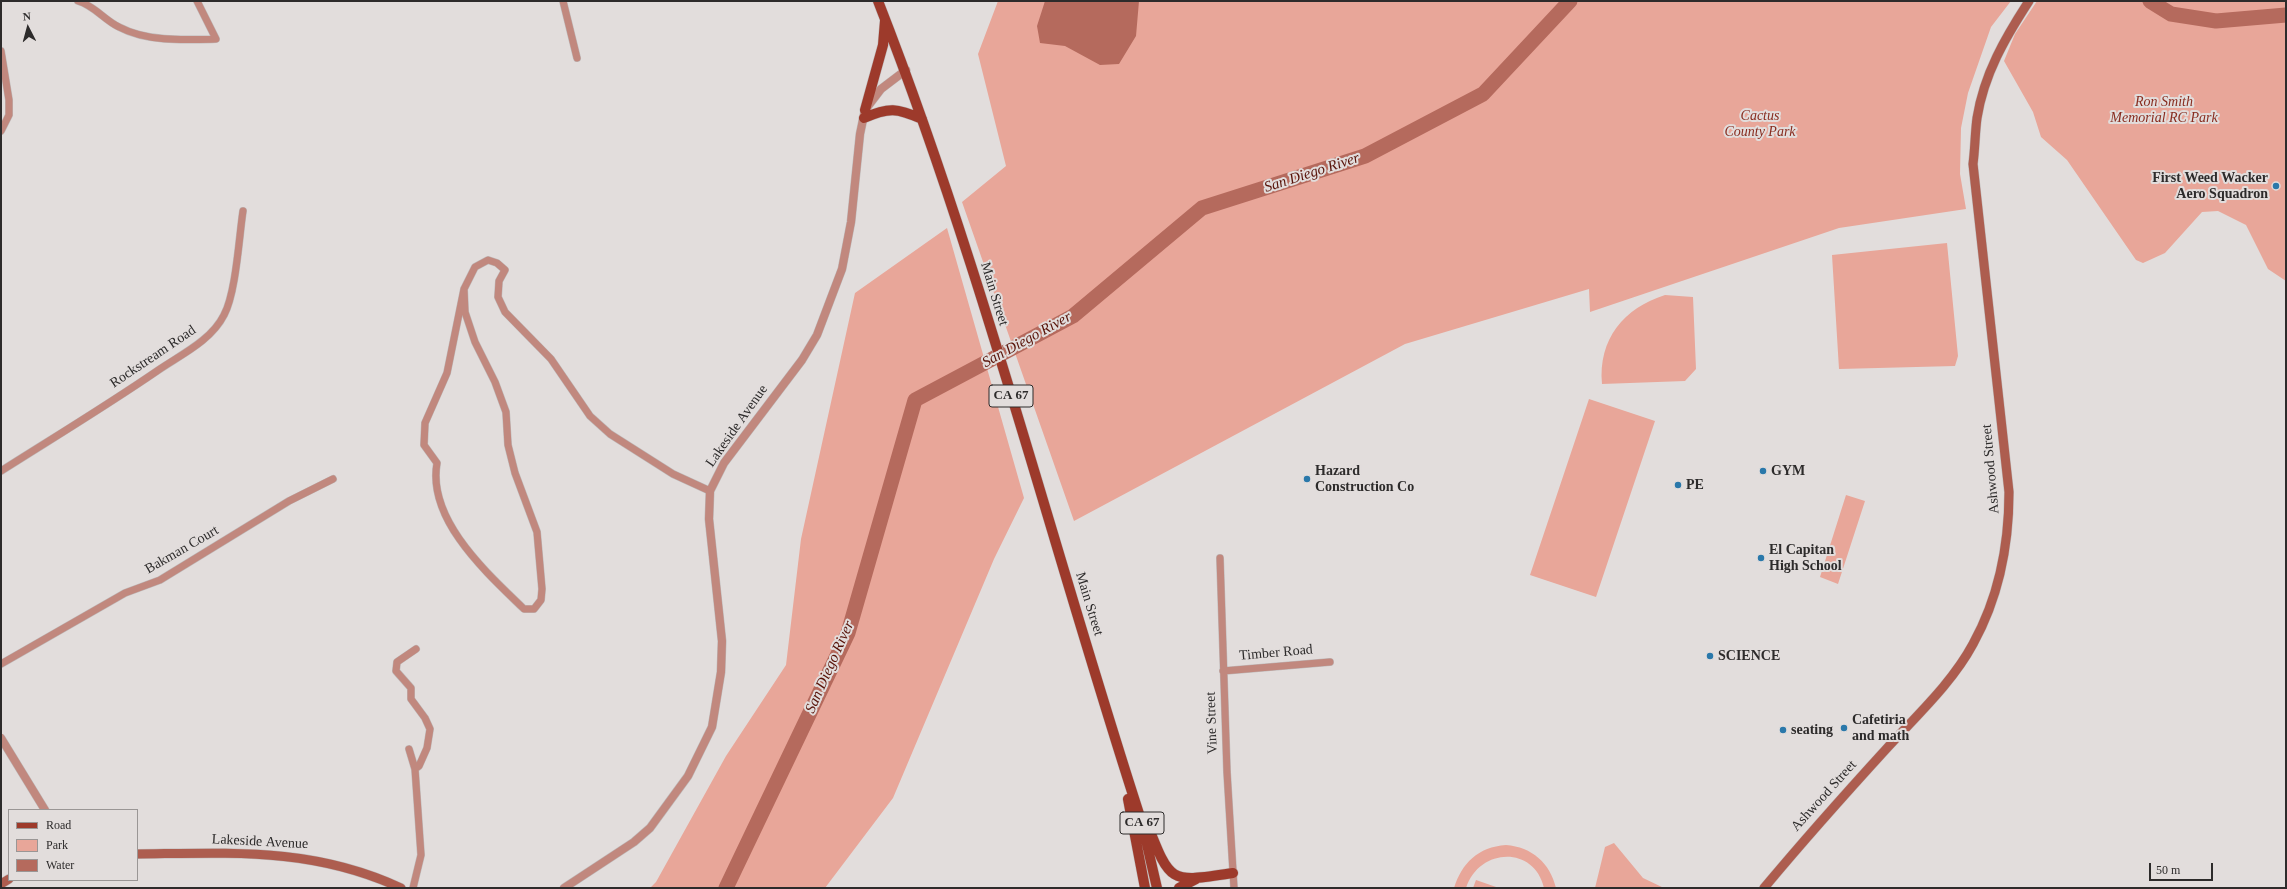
<!DOCTYPE html>
<style>
body{margin:0}
#map{position:relative;width:2287px;height:889px;overflow:hidden;background:#e2dddc;font-family:"Times New Roman",serif}
canvas{display:block}
.frame{position:absolute;inset:0;border:2px solid #2d2b2b;pointer-events:none}
.legend{position:absolute;left:8px;top:809px;width:130px;height:72px;box-sizing:border-box;background:#e2dddc;border:1px solid #9a9695;margin:0;padding:5px 7px;list-style:none;font-size:12px;color:#2d2b2b}
.legend li{display:flex;align-items:center;gap:8px;height:20px}
.legend b{width:20px;border:1px solid #9a9695}
.north{position:absolute;left:8px;top:8px;width:40px;height:40px;-webkit-text-stroke:3px #e2dddc;paint-order:stroke;rotate:354deg;font-size:11px;font-weight:700;line-height:16px;text-align:center;color:#2d2b2b}
.north::after{content:'';display:block;margin:auto;width:14px;height:18px;background:#2d2b2b;clip-path:polygon(50% 0,100% 100%,50% 72%,0 100%)}
.scale{position:absolute;left:2149px;top:863px;width:64px;height:18px;box-sizing:border-box;border:2px solid #2d2b2b;border-top:0;padding-left:5px;font-size:12px;line-height:14px;white-space:nowrap;color:#2d2b2b;-webkit-text-stroke:3px #e2dddc;paint-order:stroke}
</style>
<div id="map">
<canvas width="2287" height="889"></canvas>
<div class="frame"></div>
<ul class="legend">
<li><b style="height:5px;background:#9d3a2b"></b>Road</li>
<li><b style="height:11px;background:#e8a699"></b>Park</li>
<li><b style="height:11px;background:#b56a5d"></b>Water</li>
</ul>
<div class="north">N</div>
<div class="scale">50 m</div>
</div>
<script>
const ctx = document.querySelector('canvas').getContext('2d');
ctx.lineJoin = 'round';
function fill(path, color) {
  ctx.fillStyle = color;
  ctx.fill(path, 'evenodd');
}
function trace(path, color, width, dash) {
  ctx.strokeStyle = color;
  ctx.lineWidth = width;
  ctx.lineCap = dash ? 'butt' : 'round';
  ctx.setLineDash(dash || []);
  ctx.stroke(path);
}
function write(font, color, halo, rows, align = 'center') {
  ctx.font = font + ' "Times New Roman",serif';
  ctx.lineWidth = 4;
  ctx.setLineDash([]);
  ctx.textBaseline = 'middle';
  ctx.strokeStyle = halo;
  ctx.fillStyle = color;
  for (const [text, x, y, turn = 0] of rows) {
    ctx.save();
    ctx.translate(x, y);
    ctx.rotate((+turn || 0) * Math.PI / 180);
    ctx.textAlign = isNaN(turn) ? turn : align;
    if (halo) ctx.strokeText(text, 0, 0);
    ctx.fillText(text, 0, 0);
    ctx.restore();
  }
}
fill(new Path2D(`
 M 998,1 L 2011,1 L 1991,27 L 1968,93 L 1961,128 L 1960,174 L 1966,209 L 1839,228 L 1590,312 L 1589,289 L 1405,344 L 1074,521 L 962,202 L 1006,166 L 978,54 Z
 M 2037,1 L 2286,1 L 2286,281 L 2268,269 L 2246,225 L 2218,211 L 2202,212 L 2165,253 L 2143,263 L 2136,260 L 2067,160 L 2041,137 L 2033,112 L 2004,61 L 2015,34 Z
 M 947,228 L 1024,498 L 994,559 L 893,798 L 825,888 L 650,888 L 656,882 L 726,756 L 786,665 L 801,539 L 855,293 Z
 M 1947,243 L 1958,356 L 1955,366 L 1839,369 L 1832,255 Z
 M 1665,295 L 1693,297 L 1696,369 L 1685,381 L 1602,384 C 1598,339 1624,308 1665,295 Z
 M 1589,399 L 1655,421 L 1596,597 L 1530,575 Z
 M 1846,495 L 1865,501 L 1838,584 L 1820,577 Z
 M 1614,843 L 1643,878 L 1664,888 L 1595,888 L 1605,847 Z
 M 1506,845 C 1532,847 1550,863 1556,888 L 1544,888 C 1534,845 1479,848 1466,888 L 1454,888 C 1462,863 1478,847 1506,845 Z
 M 1476,880 L 1499,888 L 1473,888 Z`), '#e8a699');
fill(new Path2D(`
 M 1045,1 L 1139,1 L 1136,36 L 1119,64 L 1100,65 L 1065,46 L 1040,43 L 1037,26 Z`), '#b56a5d');
trace(new Path2D(`
 M 2150,1 L 2171,14 L 2216,21 L 2286,15
 M 726,888 L 848,633 L 915,400 L 1073,316 L 1202,208 L 1365,156 L 1483,94 L 1570,1`), '#b56a5d', 15);
const minor = new Path2D(`
 M 78,1 C 95,6 104,20 119,27 C 147,42 185,40 216,39 L 197,1
 M 563,1 L 577,58
 M 1,51 L 9,100 L 9,115 L 1,131
 M 464,289 L 447,373 L 425,423 L 424,445 L 437,463 C 427,520 487,573 524,609 L 534,609 L 541,600 L 542,589 L 537,532 L 515,473 L 508,445 L 506,412 L 495,382 L 475,342 L 465,312 L 464,289 L 475,267 L 488,260 L 497,263 L 505,270 L 499,281 L 498,297 L 505,312 L 551,359 L 590,416 L 610,434 L 673,474 L 710,491
 M 1,471 C 53,438 106,406 157,371 C 180,355 211,341 224,315 C 236,293 239,237 243,211
 M 1220,558 L 1227,772 L 1234,888
 M 1,664 L 125,593 L 160,580 L 289,501 L 333,479
 M 1223,671 L 1330,662
 M 409,749 L 415,769 L 421,855 L 413,888
 M 415,769 L 419,766 L 427,748 L 430,729 L 425,718 L 411,699 L 411,688 L 396,671 L 397,662 L 416,649`);
const tertiary = new Path2D(`
 M 1,738 L 45,810
 M 564,888 L 634,842 L 650,828 L 688,776 L 712,727 L 721,672 L 722,641 L 709,519 L 710,491 L 724,463 L 802,360 L 817,335 L 842,269 L 851,222 L 860,134 L 865,110 L 881,89 L 906,70`);
const secondary = new Path2D(`
 M 137,854 C 231,853 313,847 401,888
 M 1,884 L 9,879
 M 1764,888 C 1804,840 1846,793 1888,747 C 1917,715 1952,683 1973,644 C 1999,597 2009,545 2009,492 L 1973,164 C 1975,149 1975,133 1977,118 C 1984,74 2005,38 2029,1`);
const primary = new Path2D(`
 M 878,1 C 983,269 1053,550 1142,823 L 1157,888
 M 865,110 L 883,45 L 885,21
 M 864,118 C 889,107 897,108 922,119
 M 1128,799 L 1145,888
 M 1148,826 C 1171,885 1171,882 1233,873
 M 1179,888 L 1196,879`);
trace(minor, '#beb9b9', 8);
trace(tertiary, '#beb9b9', 9);
trace(secondary, '#beb9b9', 10);
trace(primary, '#beb9b9', 11);
trace(minor, '#c1887e', 7);
trace(tertiary, '#c1887e', 8);
trace(secondary, '#ad5d4f', 9);
trace(primary, '#9d3a2b', 10);
for (const [x, y, r, color] of [
 [2276,186,4,"#2a78aa"],
 [1763,471,4,"#2a78aa"],
 [1307,479,4,"#2a78aa"],
 [1678,485,4,"#2a78aa"],
 [1761,558,4,"#2a78aa"],
 [1710,656,4,"#2a78aa"],
 [1844,728,4,"#2a78aa"],
 [1783,730,4,"#2a78aa"]
]) {
  const dot = new Path2D();
  dot.arc(x, y, r, 0, 2 * Math.PI);
  ctx.fillStyle = color;
  ctx.fill(dot);
  trace(dot, '#e2dddc', 1.5);
}
for (const [x, y, w] of [
 [1011,396,44],
 [1142,823,44]
]) {
  const box = new Path2D();
  box.roundRect(x - w / 2, y - 11, w, 22, 3);
  ctx.fillStyle = '#e2dddc';
  ctx.fill(box);
  trace(box, '#2d2b2b', 1);
}
write('bold 13px', '#2d2b2b', null, [
 ["CA 67",1011,396],
 ["CA 67",1142,823]
]);
write('italic 14px', '#882c1f', '#e2dddc', [
 ["Ron Smith",2164,102],
 ["Memorial RC Park",2164,118],
 ["Cactus",1760,116],
 ["County Park",1760,132]
]);
write('bold 14px', '#2d2b2b', '#e2dddc', [
 ["First Weed Wacker",2268,178,"right"],
 ["Aero Squadron",2268,194,"right"],
 ["Hazard",1315,471],
 ["Construction Co",1315,487],
 ["GYM",1771,471],
 ["PE",1686,485],
 ["El Capitan",1769,550],
 ["High School",1769,566],
 ["SCIENCE",1718,656],
 ["Cafetiria",1852,720],
 ["and math",1852,736],
 ["seating",1791,730]
], 'left');
write('14px', '#2d2b2b', '#e2dddc', [
 ["Main Street",994,294,73],
 ["Rockstream Road",153,357,-34],
 ["Lakeside Avenue",737,426,-55],
 ["Ashwood Street",1991,469,-95],
 ["Bakman Court",182,550,-30],
 ["Main Street",1089,604,73],
 ["Timber Road",1276,653,-5],
 ["Vine Street",1212,723,-92],
 ["Ashwood Street",1824,796,-48],
 ["Lakeside Avenue",260,842,3]
]);
write('italic 15px', '#581309', '#e2dddc', [
 ["San Diego River",1312,173,-18],
 ["San Diego River",1027,340,-29],
 ["San Diego River",830,667,-66]
]);
</script>
